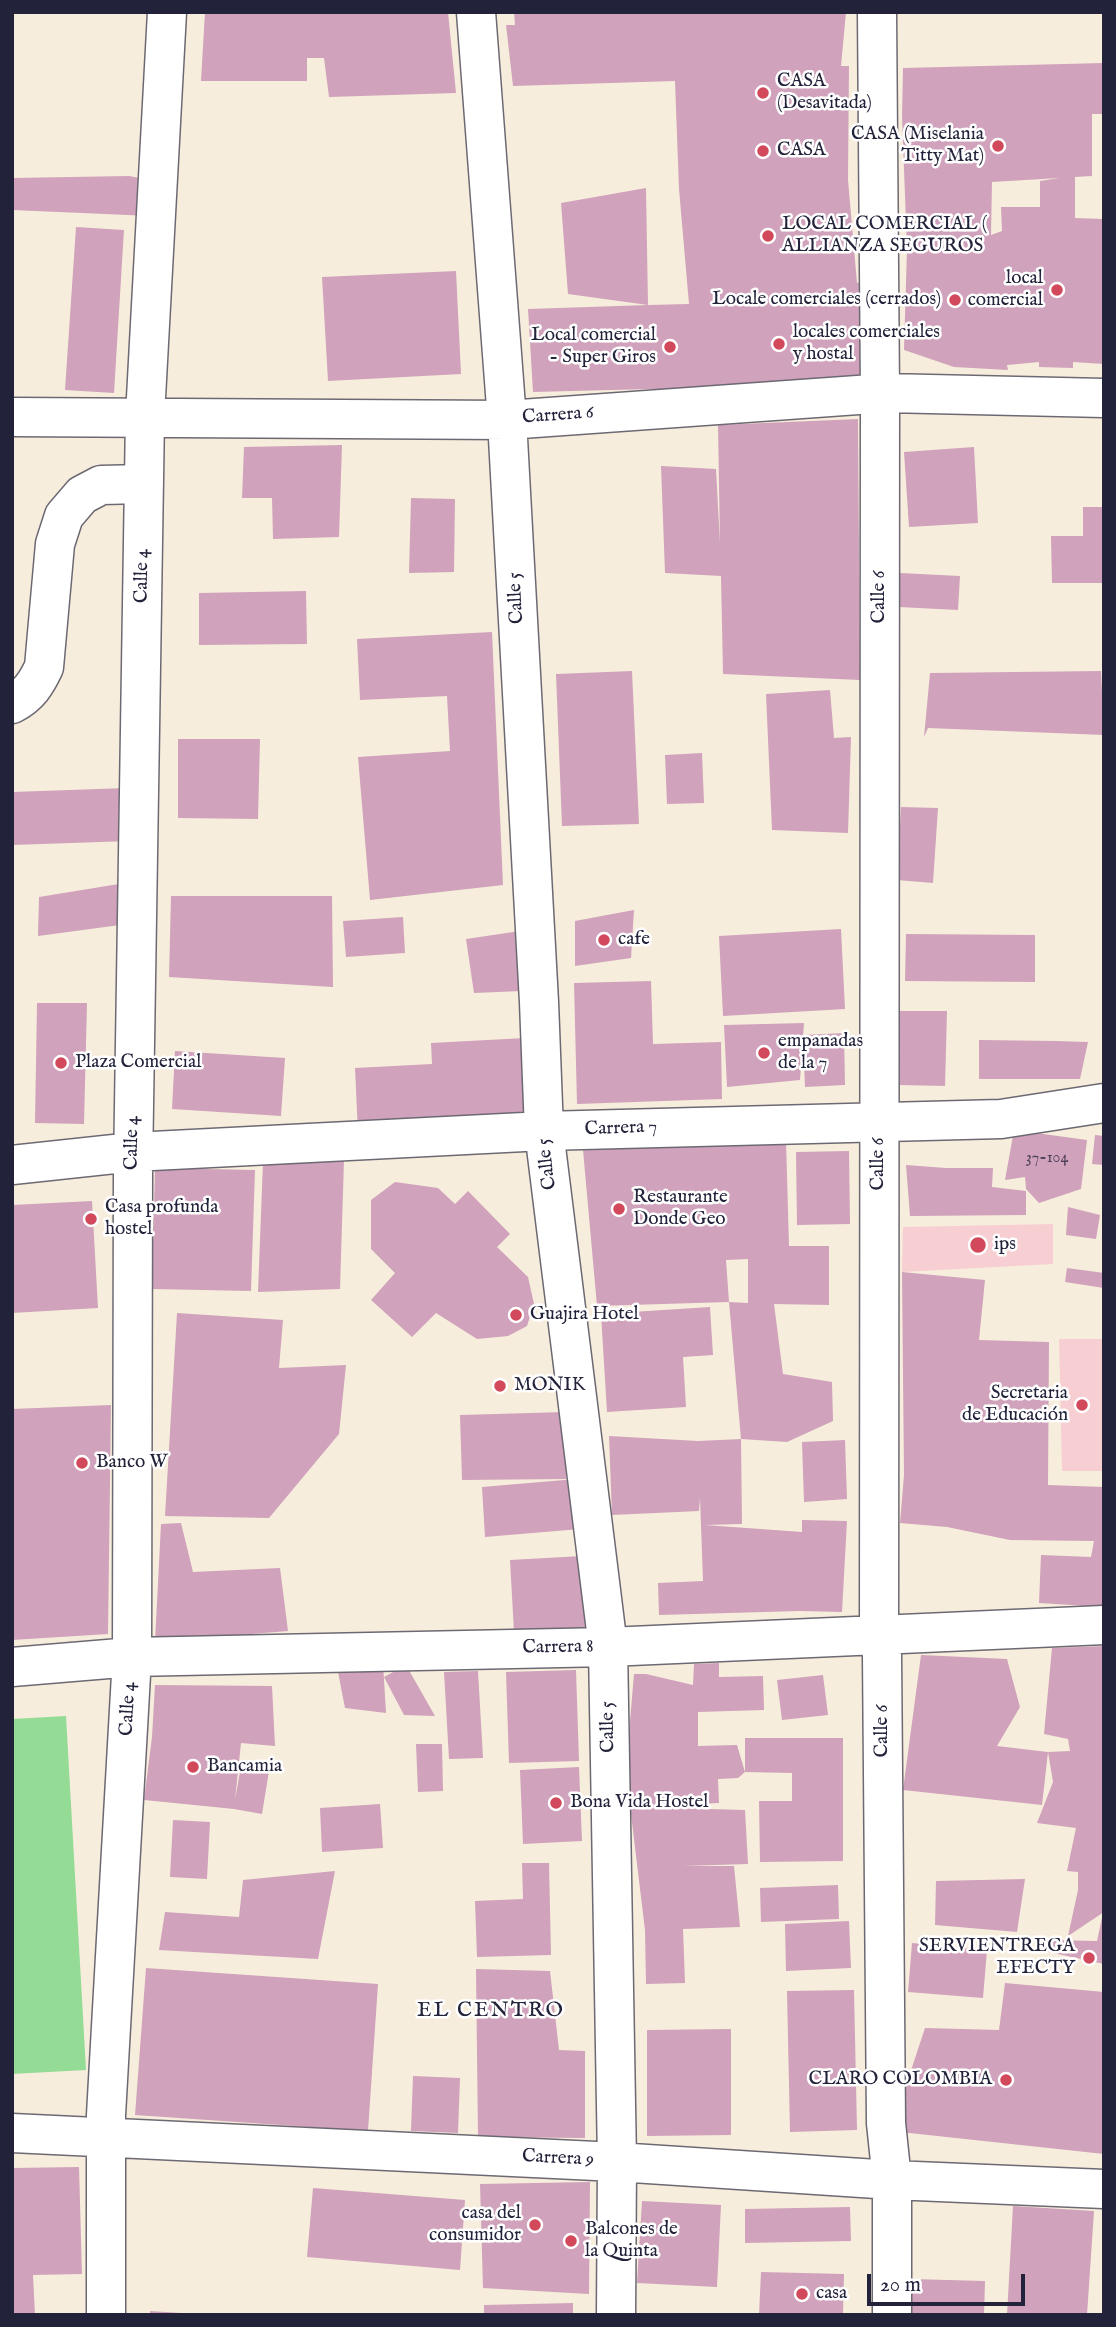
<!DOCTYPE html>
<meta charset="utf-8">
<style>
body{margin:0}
#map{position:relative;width:1116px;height:2327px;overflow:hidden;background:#f7eddc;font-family:"IM FELL English",serif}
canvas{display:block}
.frame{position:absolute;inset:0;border:14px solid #22223b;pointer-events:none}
.scale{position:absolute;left:867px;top:2274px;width:158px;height:32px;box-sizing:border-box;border:4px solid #22223b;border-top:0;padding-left:9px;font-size:21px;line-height:24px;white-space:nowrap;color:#22223b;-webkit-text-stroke:5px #fff;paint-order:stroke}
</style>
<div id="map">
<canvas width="1116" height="2327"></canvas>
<div class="frame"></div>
<div class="scale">20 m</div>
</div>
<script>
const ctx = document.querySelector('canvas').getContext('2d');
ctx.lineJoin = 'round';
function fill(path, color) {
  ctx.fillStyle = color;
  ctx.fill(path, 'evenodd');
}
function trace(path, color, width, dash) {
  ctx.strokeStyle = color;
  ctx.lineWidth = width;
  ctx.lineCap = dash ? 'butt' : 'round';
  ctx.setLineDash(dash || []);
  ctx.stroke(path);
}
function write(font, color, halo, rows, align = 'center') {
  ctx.font = font + ' "IM FELL English",serif';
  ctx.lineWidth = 5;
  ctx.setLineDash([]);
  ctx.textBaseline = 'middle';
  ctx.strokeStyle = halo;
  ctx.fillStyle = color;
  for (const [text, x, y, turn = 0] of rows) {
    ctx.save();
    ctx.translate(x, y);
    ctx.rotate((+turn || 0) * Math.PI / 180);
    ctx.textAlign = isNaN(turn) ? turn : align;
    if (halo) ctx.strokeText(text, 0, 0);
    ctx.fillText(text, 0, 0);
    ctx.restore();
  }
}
fill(new Path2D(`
 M 1053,1224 L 1053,1264 L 902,1272 L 903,1227 Z
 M 1059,1339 L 1104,1339 L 1104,1471 L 1062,1471 Z`), '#f7cfd3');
fill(new Path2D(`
 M 66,1716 L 86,2070 L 12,2074 L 12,1719 Z`), '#94db96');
fill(new Path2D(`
 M 205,12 L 448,12 L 456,93 L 329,97 L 324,58 L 307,58 L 307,81 L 201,81 Z
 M 514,12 L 846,12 L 841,66 L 849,66 L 848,180 L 857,283 L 866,282 L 870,384 L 692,391 L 651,389 L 533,392 L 528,309 L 648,305 L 568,294 L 561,203 L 646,188 L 648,305 L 689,304 L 679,189 L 675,81 L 513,86 L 506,25 L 515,25 Z
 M 1104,63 L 1104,114 L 1092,114 L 1092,176 L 1075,177 L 1075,218 L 1104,219 L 1104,364 L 1073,362 L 1073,368 L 1039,367 L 1039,362 L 1007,365 L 1008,370 L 954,367 L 904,350 L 907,249 L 902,116 L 903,68 ZM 1059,178 L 1040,181 L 1040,207 L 1001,207 L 1002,231 L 991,235 L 992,182 Z
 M 129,176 L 149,180 L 151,216 L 12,210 L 12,178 Z
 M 76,227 L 124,230 L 114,393 L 65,390 Z
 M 456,271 L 461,374 L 328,381 L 322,277 Z
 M 858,419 L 860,680 L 723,674 L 721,576 L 665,573 L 661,466 L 716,469 L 720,544 L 718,425 Z
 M 342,445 L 339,537 L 273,539 L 272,498 L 242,498 L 244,447 Z
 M 974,447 L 978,523 L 909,527 L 904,452 Z
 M 411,498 L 455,499 L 454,572 L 409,573 Z
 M 1083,507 L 1104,507 L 1104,583 L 1052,583 L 1051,536 L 1083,536 Z
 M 900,573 L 960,576 L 958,610 L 899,607 Z
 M 306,591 L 307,644 L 199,645 L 199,593 Z
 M 492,632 L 503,885 L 370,900 L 358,757 L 450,751 L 447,696 L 360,700 L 357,639 Z
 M 632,671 L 639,824 L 562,826 L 556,674 Z
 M 1101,671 L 1104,735 L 928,728 L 924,737 L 930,673 Z
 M 830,690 L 834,738 L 851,737 L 848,833 L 772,830 L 766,694 Z
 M 178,739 L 260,739 L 258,819 L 178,818 Z
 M 702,753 L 704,803 L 667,804 L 665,755 Z
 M 127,788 L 130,841 L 12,845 L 12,792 Z
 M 901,807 L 938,808 L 933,883 L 897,880 Z
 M 125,883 L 120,925 L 38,936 L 39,897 Z
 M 171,896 L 332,896 L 333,987 L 169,977 Z
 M 634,910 L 631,958 L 575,966 L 575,921 Z
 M 403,917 L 405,953 L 346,957 L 343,921 Z
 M 841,929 L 845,1009 L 723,1016 L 719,936 Z
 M 520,931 L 522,991 L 474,993 L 466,939 Z
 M 906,934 L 1035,935 L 1035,982 L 905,981 Z
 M 651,981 L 653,1044 L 721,1042 L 722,1099 L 577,1104 L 574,983 Z
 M 37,1003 L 87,1003 L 84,1124 L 35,1123 Z
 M 900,1011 L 947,1011 L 945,1086 L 899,1085 Z
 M 804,1023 L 800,1080 L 727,1087 L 724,1025 Z
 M 844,1033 L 845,1085 L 805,1087 L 803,1035 Z
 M 525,1038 L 530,1124 L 358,1133 L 355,1068 L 432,1064 L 431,1043 Z
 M 979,1040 L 1056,1041 L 1088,1042 L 1080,1079 L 979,1079 Z
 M 175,1051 L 285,1058 L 281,1116 L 172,1109 Z
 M 1014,1130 L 1087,1140 L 1081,1189 L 1039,1203 L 1026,1189 L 1025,1177 L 1005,1180 Z
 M 1095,1135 L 1104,1136 L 1104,1165 L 1092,1164 Z
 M 786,1140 L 789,1246 L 829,1246 L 829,1305 L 774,1304 L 783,1374 L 832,1382 L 833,1421 L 787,1442 L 741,1439 L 729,1302 L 597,1306 L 583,1150 ZM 748,1259 L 748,1303 L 729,1302 L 726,1260 Z
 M 849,1151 L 850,1224 L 797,1225 L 796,1152 Z
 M 344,1160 L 340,1289 L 258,1292 L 263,1162 Z
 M 906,1165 L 946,1168 L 993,1168 L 992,1187 L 1026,1191 L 1026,1215 L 910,1216 Z
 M 155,1168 L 255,1170 L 251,1291 L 152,1289 Z
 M 395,1182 L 438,1188 L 455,1204 L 468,1191 L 510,1234 L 497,1247 L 528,1277 L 534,1304 L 527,1326 L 508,1336 L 477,1339 L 436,1313 L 412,1337 L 371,1300 L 395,1273 L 371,1249 L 371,1200 Z
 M 92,1201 L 98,1308 L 12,1313 L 12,1205 Z
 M 1068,1207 L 1100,1215 L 1096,1239 L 1066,1235 Z
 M 1067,1268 L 1104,1273 L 1104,1288 L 1065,1282 Z
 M 902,1272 L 985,1280 L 979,1340 L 1049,1342 L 1048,1485 L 1104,1487 L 1104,1607 L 1039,1603 L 1041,1555 L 1091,1557 L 1094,1541 L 1010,1540 L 947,1527 L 900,1523 L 904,1475 Z
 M 710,1307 L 713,1355 L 683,1357 L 686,1407 L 607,1412 L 601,1314 Z
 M 177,1313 L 283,1320 L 279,1368 L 346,1365 L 339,1434 L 269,1518 L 165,1516 Z
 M 111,1405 L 108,1634 L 12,1640 L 12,1409 Z
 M 565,1412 L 566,1479 L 462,1480 L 460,1415 Z
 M 609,1436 L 698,1441 L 741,1439 L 742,1524 L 705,1525 L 802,1532 L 802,1520 L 847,1521 L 842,1612 L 799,1611 L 659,1615 L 658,1583 L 703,1581 L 700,1498 L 699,1511 L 612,1515 Z
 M 845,1440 L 847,1499 L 804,1502 L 802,1442 Z
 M 576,1479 L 580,1529 L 485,1537 L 482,1487 Z
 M 181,1523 L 193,1572 L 280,1568 L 288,1631 L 155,1642 L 161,1524 Z
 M 582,1556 L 585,1629 L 514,1632 L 510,1560 Z
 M 1104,1646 L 1104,1912 L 1068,1936 L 1078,1890 L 1078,1872 L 1067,1871 L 1076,1828 L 1037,1823 L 1053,1782 L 1048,1752 L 1070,1751 L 1068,1739 L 1044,1734 L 1052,1648 Z
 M 921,1655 L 1007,1659 L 1020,1707 L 997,1746 L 1048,1752 L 1042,1805 L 903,1790 Z
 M 383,1663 L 386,1713 L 345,1708 L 337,1667 Z
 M 719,1663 L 719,1677 L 763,1676 L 764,1710 L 698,1712 L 698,1746 L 737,1745 L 745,1772 L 738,1778 L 718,1779 L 719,1803 L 639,1807 L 745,1810 L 748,1864 L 683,1866 L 734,1866 L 740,1927 L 683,1929 L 685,1983 L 646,1984 L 645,1930 L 630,1806 L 628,1745 L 634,1674 L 646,1674 L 693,1685 L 694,1664 Z
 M 406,1665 L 435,1716 L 404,1715 L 384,1677 Z
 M 576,1670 L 579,1761 L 509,1763 L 506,1672 Z
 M 478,1671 L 483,1758 L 449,1759 L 444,1672 Z
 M 823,1675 L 828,1715 L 782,1720 L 777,1680 Z
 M 155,1685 L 272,1686 L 275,1746 L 241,1743 L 235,1800 L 241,1766 L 269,1771 L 262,1814 L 234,1809 L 144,1800 L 152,1737 Z
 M 745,1738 L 843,1738 L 843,1861 L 760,1862 L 759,1801 L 792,1801 L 792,1773 L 745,1772 Z
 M 416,1744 L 442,1744 L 443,1791 L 418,1792 Z
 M 579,1767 L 582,1841 L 523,1844 L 520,1770 Z
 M 380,1804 L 383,1848 L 322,1852 L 320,1808 Z
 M 173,1820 L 210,1822 L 207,1879 L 170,1877 Z
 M 522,1863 L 549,1863 L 551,1955 L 477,1957 L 475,1901 L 523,1899 Z
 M 335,1871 L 318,1959 L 159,1950 L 165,1912 L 239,1917 L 243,1880 Z
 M 1025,1879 L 1017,1932 L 935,1925 L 936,1881 Z
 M 838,1885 L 839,1919 L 761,1922 L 760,1888 Z
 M 1103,1913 L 1104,1964 L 1044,1951 L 1051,1940 L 1097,1941 Z
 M 849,1921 L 851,1968 L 786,1971 L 785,1924 Z
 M 912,1943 L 987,1950 L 983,1998 L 908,1992 Z
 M 146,1968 L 378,1984 L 368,2131 L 135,2115 Z
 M 476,1969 L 550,1971 L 559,2050 L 585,2051 L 585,2138 L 478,2137 Z
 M 1005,1983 L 1104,1992 L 1104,2154 L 891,2131 L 925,2028 L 999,2030 Z
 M 854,1990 L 857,2130 L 790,2132 L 787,1991 Z
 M 731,2029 L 731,2135 L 647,2136 L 647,2030 Z
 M 413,2076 L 460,2078 L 458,2133 L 411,2131 Z
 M 79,2167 L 82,2274 L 33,2275 L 35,2315 L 12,2315 L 12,2168 Z
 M 590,2182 L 589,2294 L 483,2288 L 480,2184 Z
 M 313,2188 L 465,2200 L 460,2270 L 307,2257 Z
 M 642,2201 L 721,2205 L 717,2287 L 637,2283 Z
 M 1013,2206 L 1094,2211 L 1087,2315 L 1007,2315 Z
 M 850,2207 L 851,2241 L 745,2243 L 745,2209 Z
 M 761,2272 L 844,2274 L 843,2315 L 759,2315 Z
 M 911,2279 L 985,2281 L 984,2315 L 910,2315 Z
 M 573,2303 L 573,2315 L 484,2315 L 484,2305 Z
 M 150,2311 L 181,2313 L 181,2315 L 150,2315 Z`), '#d0a2bb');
const minor = new Path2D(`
 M 476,12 L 507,420 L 539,1002 L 544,1131 L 608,1647 L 617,2162 L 616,2315
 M 877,12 L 880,394 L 879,1636 L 882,1655 L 886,2123 L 892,2180 L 892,2315
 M 12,417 L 507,420 L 886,393 L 1104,398
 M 12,704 C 29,695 36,684 44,667 L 55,544 L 64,516 L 82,495 L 101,485 L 144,484
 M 12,1165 L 133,1152 L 544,1131 L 1001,1119 L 1104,1103
 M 12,1667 L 132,1657 L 608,1647 L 1104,1625
 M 12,2133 L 617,2162 L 892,2180 L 1104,2189
 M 106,2315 L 106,2115 L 132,1657 L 133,1168 L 145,416 L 167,12`);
trace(minor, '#6d6973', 41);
trace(minor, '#fff', 38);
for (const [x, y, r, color] of [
 [763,93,7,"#d1495b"],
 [998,146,7,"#d1495b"],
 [763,151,7,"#d1495b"],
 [768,236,7,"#d1495b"],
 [1057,290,7,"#d1495b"],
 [955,300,7,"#d1495b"],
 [779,344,7,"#d1495b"],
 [670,347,7,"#d1495b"],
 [604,940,7,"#d1495b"],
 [764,1053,7,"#d1495b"],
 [61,1063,7,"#d1495b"],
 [619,1209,7,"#d1495b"],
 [91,1219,7,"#d1495b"],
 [978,1245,9,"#d1495b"],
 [516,1315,7,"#d1495b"],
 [500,1386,7,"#d1495b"],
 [1082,1405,7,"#d1495b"],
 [82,1463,7,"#d1495b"],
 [193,1767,7,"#d1495b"],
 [556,1803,7,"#d1495b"],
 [1089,1958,7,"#d1495b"],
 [1006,2080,7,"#d1495b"],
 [535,2225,7,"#d1495b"],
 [571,2241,7,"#d1495b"],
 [802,2294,7,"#d1495b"]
]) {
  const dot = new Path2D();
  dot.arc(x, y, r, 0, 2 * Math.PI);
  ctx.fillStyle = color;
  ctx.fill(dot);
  trace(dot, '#fff', 2.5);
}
write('16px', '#4e425b', null, [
 ["37-104",1047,1159]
]);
write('19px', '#22223b', '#fff', [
 ["CASA",777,82],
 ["(Desavitada)",777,104],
 ["CASA (Miselania",984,135,"right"],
 ["Titty Mat)",984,157,"right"],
 ["CASA",777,151],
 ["LOCAL COMERCIAL (",782,225],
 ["ALLIANZA SEGUROS",782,247],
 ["local",1043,279,"right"],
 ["comercial",1043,301,"right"],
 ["Locale comerciales (cerrados)",941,300,"right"],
 ["locales comerciales",793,333],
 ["y hostal",793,355],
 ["Local comercial",656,336,"right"],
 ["- Super Giros",656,358,"right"],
 ["cafe",618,940],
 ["empanadas",778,1042],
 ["de la 7",778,1064],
 ["Plaza Comercial",75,1063],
 ["Restaurante",633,1198],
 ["Donde Geo",633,1220],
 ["Casa profunda",105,1208],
 ["hostel",105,1230],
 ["ips",994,1245],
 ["Guajira Hotel",530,1315],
 ["MONIK",514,1386],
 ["Secretaria",1068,1394,"right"],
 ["de Educación",1068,1416,"right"],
 ["Banco W",96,1463],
 ["Bancamia",207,1767],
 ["Bona Vida Hostel",570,1803],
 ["SERVIENTREGA",1075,1947,"right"],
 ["EFECTY",1075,1969,"right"],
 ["CLARO COLOMBIA",992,2080,"right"],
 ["casa del",521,2214,"right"],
 ["consumidor",521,2236,"right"],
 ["Balcones de",585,2230],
 ["la Quinta",585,2252],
 ["casa",816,2294]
], 'left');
write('19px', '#22223b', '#fff', [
 ["Carrera 6",558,416,-4],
 ["Calle 4",143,576,-89],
 ["Calle 6",880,597,-90],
 ["Calle 5",517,598,-93],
 ["Carrera 7",621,1129,-2],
 ["Calle 4",133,1143,-89],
 ["Calle 5",548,1164,-97],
 ["Calle 6",879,1164,-90],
 ["Carrera 8",558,1648,-1],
 ["Calle 4",129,1709,-87],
 ["Calle 5",609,1727,-91],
 ["Calle 6",883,1731,-90],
 ["Carrera 9",558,2159,3]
]);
ctx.letterSpacing = '2px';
write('21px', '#22223b', '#fff', [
 ["EL CENTRO",491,2012]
]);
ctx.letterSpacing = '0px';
</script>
